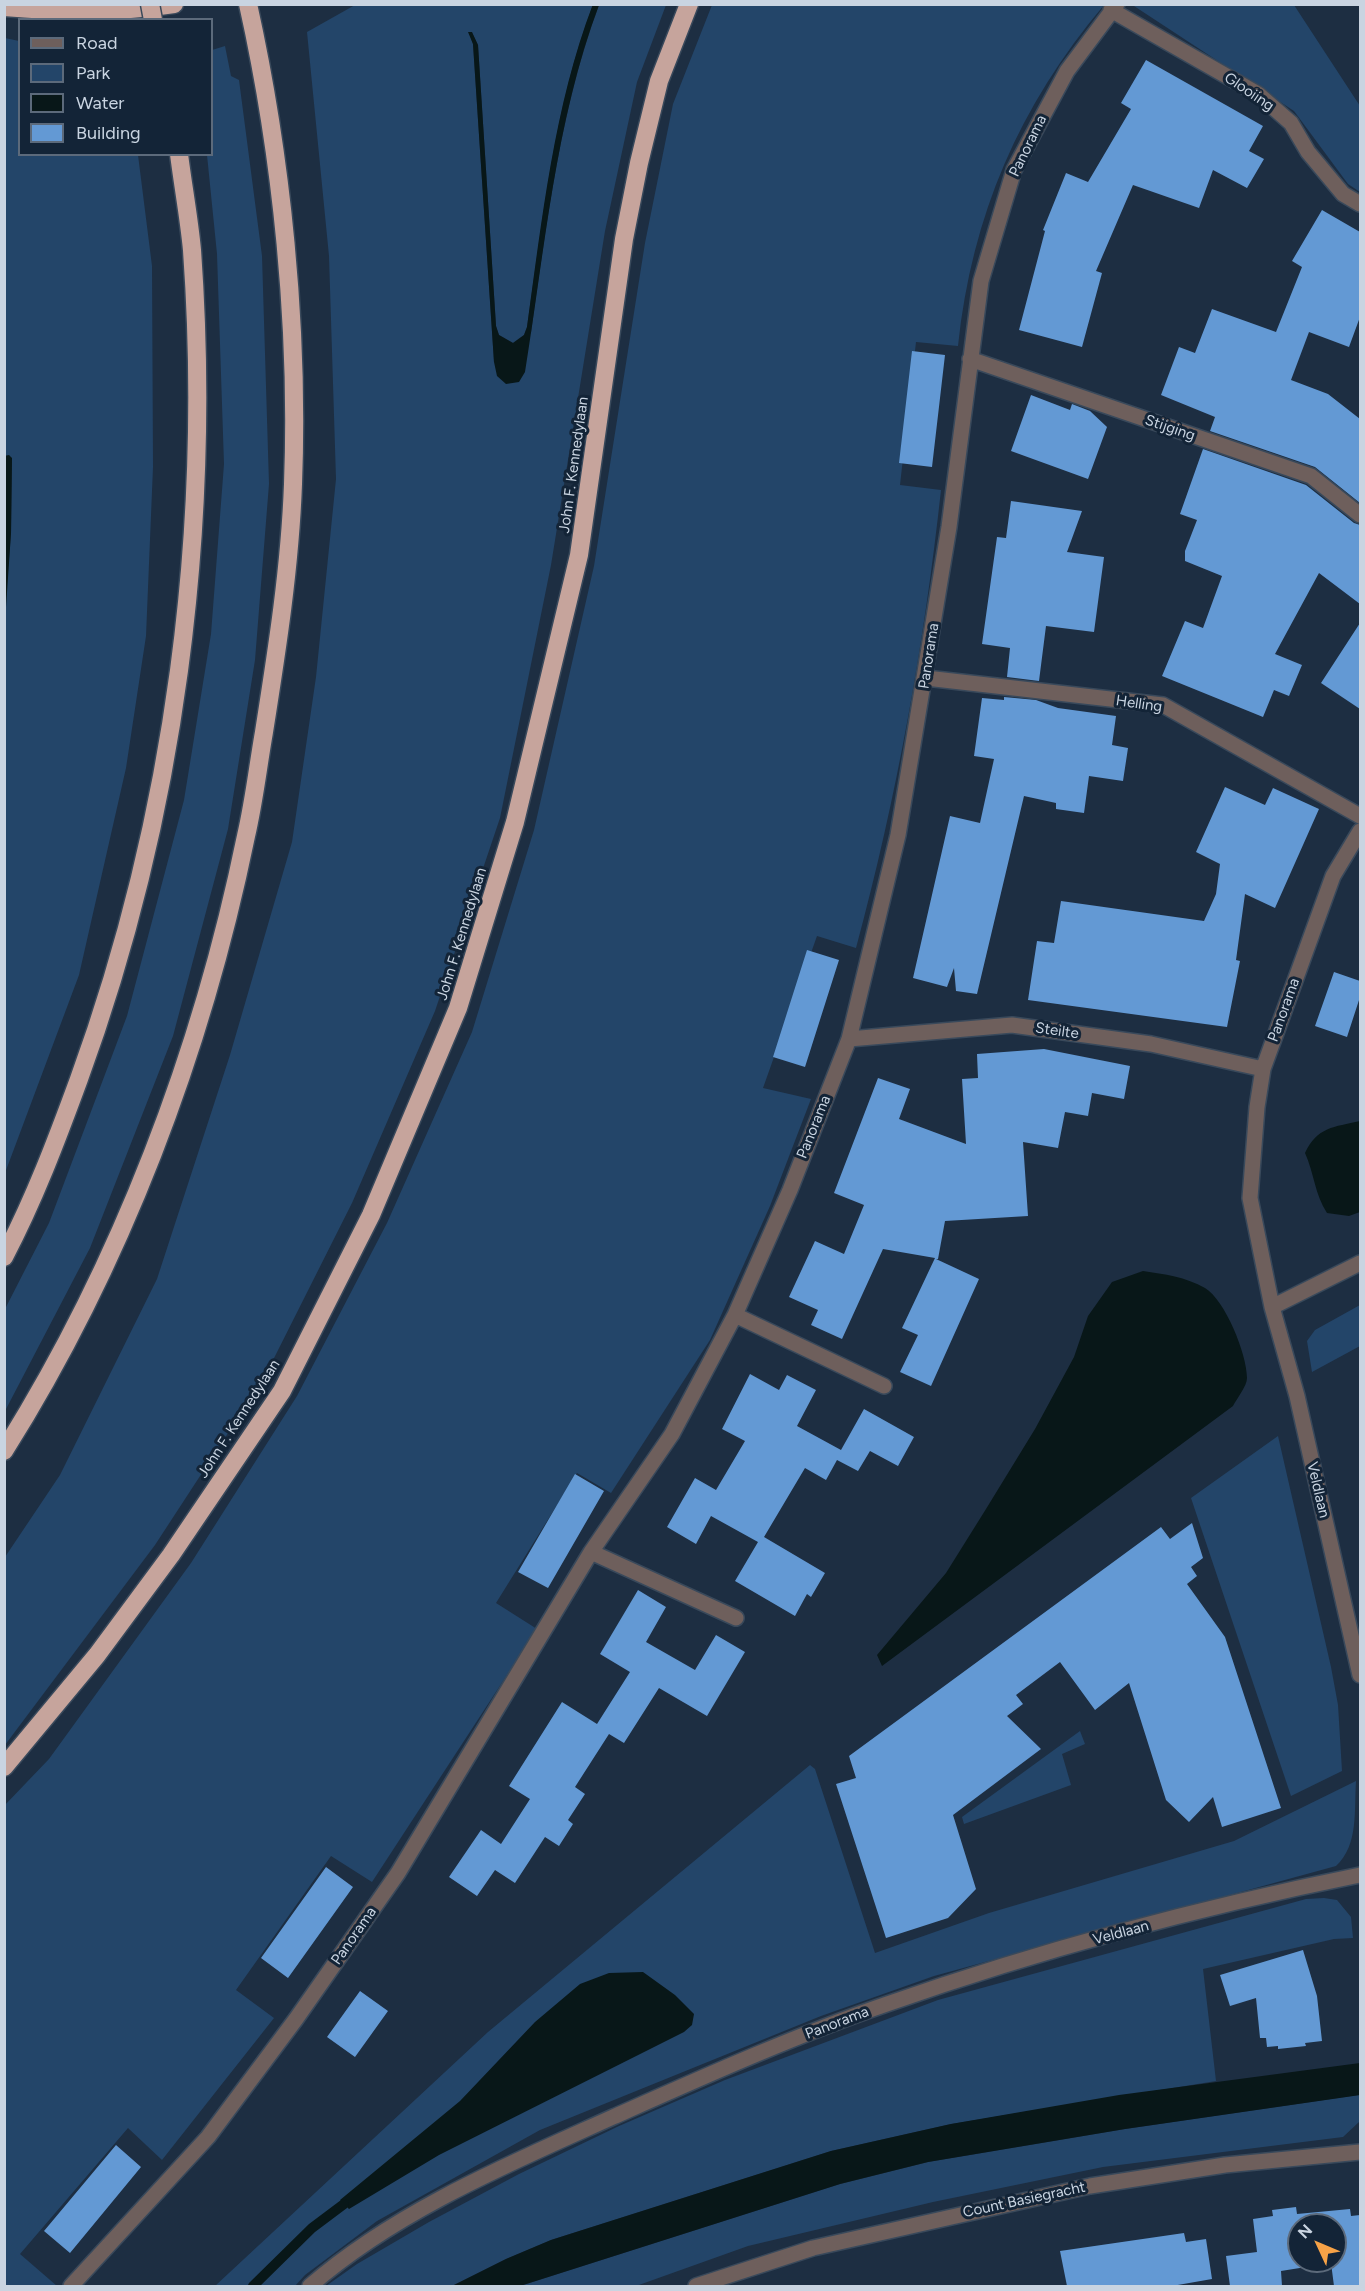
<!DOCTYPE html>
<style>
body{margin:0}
#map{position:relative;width:1365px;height:2291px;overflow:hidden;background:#1d2e42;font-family:Figtree,sans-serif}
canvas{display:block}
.frame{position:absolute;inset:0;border:6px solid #c9d4e1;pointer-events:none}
.legend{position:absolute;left:18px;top:18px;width:195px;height:138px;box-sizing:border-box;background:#132437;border:2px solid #5c6a7b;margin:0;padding:8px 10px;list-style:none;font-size:18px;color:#c9d4e1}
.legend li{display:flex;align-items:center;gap:12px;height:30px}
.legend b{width:30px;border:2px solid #5c6a7b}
.north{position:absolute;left:1287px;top:2213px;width:60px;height:60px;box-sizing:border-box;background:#132437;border:2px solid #5c6a7b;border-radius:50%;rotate:314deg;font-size:16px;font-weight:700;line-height:24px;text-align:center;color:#c9d4e1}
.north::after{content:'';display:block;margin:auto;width:21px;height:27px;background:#f6a247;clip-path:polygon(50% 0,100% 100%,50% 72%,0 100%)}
</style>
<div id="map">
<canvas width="1365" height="2291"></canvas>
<div class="frame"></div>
<ul class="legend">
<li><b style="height:8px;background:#6e5f5c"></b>Road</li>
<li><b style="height:16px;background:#234569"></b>Park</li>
<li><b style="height:16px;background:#081718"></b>Water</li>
<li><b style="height:16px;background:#6399d4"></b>Building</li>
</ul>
<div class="north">N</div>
</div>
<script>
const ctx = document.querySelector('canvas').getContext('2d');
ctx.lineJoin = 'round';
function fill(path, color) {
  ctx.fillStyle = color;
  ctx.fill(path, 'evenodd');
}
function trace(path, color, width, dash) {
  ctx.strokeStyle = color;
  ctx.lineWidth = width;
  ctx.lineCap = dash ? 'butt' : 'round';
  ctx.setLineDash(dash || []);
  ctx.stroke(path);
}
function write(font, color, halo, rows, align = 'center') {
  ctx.font = font + ' Figtree,sans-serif';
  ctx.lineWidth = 6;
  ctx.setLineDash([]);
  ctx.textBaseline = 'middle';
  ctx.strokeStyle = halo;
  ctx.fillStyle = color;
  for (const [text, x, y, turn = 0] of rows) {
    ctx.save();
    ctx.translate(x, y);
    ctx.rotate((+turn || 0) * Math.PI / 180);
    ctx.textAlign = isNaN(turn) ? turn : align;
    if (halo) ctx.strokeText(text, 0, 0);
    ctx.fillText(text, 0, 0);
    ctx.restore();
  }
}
fill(new Path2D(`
 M 1136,4 L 1294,5 L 1360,106 L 1360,192 L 1348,184 L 1294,111 L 1134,6 Z
 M 355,5 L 593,5 C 554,107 543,219 527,327 L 524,335 L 513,343 L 499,335 L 496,326 L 478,45 L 472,33 L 469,32 L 473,44 L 494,362 L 531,333 C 547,222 560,110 599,5 L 666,5 L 637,82 L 605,231 L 551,565 L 500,818 L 435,1011 L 352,1203 L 264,1378 L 155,1545 L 5,1745 L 5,1557 L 60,1475 L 157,1279 L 230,1055 L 292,842 L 316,677 L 336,479 L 329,256 L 307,32 Z
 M 712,5 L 1104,5 C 1019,106 972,215 958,346 L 916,342 L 900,485 L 941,490 C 924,645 897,797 856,948 L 817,936 L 763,1088 L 811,1099 L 770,1206 L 710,1340 L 611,1493 L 577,1473 L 496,1603 L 537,1629 L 372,1882 L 331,1856 L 236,1990 L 274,2018 L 162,2160 L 128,2128 L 20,2254 L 57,2286 L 5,2286 L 4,1806 L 49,1759 L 191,1563 L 297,1396 L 387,1223 L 472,1032 L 534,830 L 594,566 L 645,243 L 673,104 Z
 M 5,38 L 19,41 L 20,154 L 138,155 L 152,266 L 153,467 L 146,636 L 126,768 L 79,975 L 5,1173 L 4,622 L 11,533 L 12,458 L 4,456 Z
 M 225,46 L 231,76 L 239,80 L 262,256 L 269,484 L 255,660 L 228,829 L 173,1036 L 90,1248 L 5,1411 L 5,1309 L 49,1223 L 127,1016 L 184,800 L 211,634 L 224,464 L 217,254 L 207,155 L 212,154 L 212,50 Z
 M 1360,1305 L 1360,1346 L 1312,1372 L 1307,1341 L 1315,1330 Z
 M 1278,1436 L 1331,1667 L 1338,1705 L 1342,1771 L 1291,1796 L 1191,1498 Z
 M 1080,1731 L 1085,1744 L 1062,1754 L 1071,1785 L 964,1824 L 962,1817 Z
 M 810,1765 L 815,1769 L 875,1953 L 989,1913 L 1234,1841 L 1356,1781 C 1354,1810 1359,1845 1336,1866 L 934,1976 L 821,2016 L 540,2130 L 377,2221 L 305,2275 L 295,2286 L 215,2286 L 488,2032 Z
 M 1324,1898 L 1337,1900 L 1351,1917 L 1353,1938 L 1334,1939 L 1203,1969 L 1216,2081 L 951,2124 L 831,2151 L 551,2240 L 506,2259 L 452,2286 L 326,2286 L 357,2264 L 429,2222 L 519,2174 L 619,2126 L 725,2080 L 938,2000 L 1306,1899 Z
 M 1359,2095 L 1359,2122 L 1343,2137 L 1103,2167 L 933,2202 L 748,2246 L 636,2286 L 520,2286 L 840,2184 L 928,2162 L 1125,2129 Z`), '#234569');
fill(new Path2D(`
 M 593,4 L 599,5 C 555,122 545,249 525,372 L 519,382 L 506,384 L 497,376 L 494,362 L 473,44 L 468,32 L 472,32 L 478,45 L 496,326 L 499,335 L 513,343 L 524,335 L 527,327 C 542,219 554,106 593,4 Z
 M 9,455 L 12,458 L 11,533 L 5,622 L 4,456 Z
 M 1360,1121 L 1360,1212 L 1349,1216 L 1327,1213 C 1315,1195 1314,1173 1305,1153 C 1317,1127 1334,1127 1360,1121 Z
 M 1143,1271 C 1164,1274 1186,1277 1205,1288 C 1225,1300 1247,1354 1247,1378 C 1247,1386 1237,1398 1233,1406 L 882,1666 L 877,1655 L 946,1573 L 986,1509 L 1035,1429 L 1074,1357 L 1088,1316 L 1112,1282 Z
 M 643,1972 L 675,1995 L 694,2014 L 692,2025 L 684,2032 L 439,2155 L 349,2209 L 340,2200 L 460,2101 L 535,2022 L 580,1984 L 609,1973 Z
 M 1360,2063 L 1360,2095 L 1125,2129 L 928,2162 L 840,2184 L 520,2286 L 452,2286 L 506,2259 L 551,2240 L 831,2151 L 951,2124 L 1119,2095 Z`), '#081718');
trace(new Path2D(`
 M 253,2286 L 312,2228 L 344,2204`), '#081718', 10);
fill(new Path2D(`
 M 1146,60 L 1263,126 L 1249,151 L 1264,159 L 1247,188 L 1213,170 L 1199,208 L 1133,185 L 1096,271 L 1102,273 L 1082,347 L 1019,330 L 1045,231 L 1043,230 L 1066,173 L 1088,182 L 1131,109 L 1121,103 Z
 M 1322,210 L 1360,232 L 1360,317 L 1349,347 L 1309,332 L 1291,380 L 1328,394 L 1360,419 L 1360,503 L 1315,467 L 1210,431 L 1215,417 L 1161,395 L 1179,347 L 1195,353 L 1212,309 L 1276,332 L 1302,267 L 1292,261 Z
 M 912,351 L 945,355 L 932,467 L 899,463 Z
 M 1031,395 L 1070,410 L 1072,404 L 1090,411 L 1107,427 L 1088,479 L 1011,451 Z
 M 1203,449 L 1306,485 L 1354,523 L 1360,525 L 1360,604 L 1319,573 L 1275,654 L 1302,665 L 1289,696 L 1274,690 L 1263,717 L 1162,676 L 1185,621 L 1203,628 L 1222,576 L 1185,561 L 1185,551 L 1197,520 L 1180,514 Z
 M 1011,501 L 1082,511 L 1067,552 L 1104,557 L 1094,632 L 1046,626 L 1039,681 L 1007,677 L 1010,648 L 982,644 L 997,537 L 1006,538 Z
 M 1360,623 L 1360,709 L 1321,683 Z
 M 1004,697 L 1036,700 L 1058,708 L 1116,716 L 1112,745 L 1128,748 L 1123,781 L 1089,776 L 1084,813 L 1056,809 L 1056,803 L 1024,796 L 977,994 L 956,991 L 954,968 L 947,987 L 913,978 L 950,816 L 980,823 L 994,759 L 974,756 L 982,698 L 1004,700 Z
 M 1225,787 L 1265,805 L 1273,788 L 1319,809 L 1275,908 L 1245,894 L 1236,960 L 1240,961 L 1227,1027 L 1028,1000 L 1037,941 L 1054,943 L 1061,901 L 1204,921 L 1216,894 L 1220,864 L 1196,852 Z
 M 807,950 L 839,960 L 805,1067 L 773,1057 Z
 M 1334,972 L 1360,981 L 1360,997 L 1347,1037 L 1315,1026 Z
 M 1044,1049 L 1130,1066 L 1124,1099 L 1092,1093 L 1088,1116 L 1065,1112 L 1058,1148 L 1023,1142 L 1028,1216 L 945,1221 L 938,1259 L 936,1259 L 979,1279 L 931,1386 L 900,1372 L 918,1335 L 902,1328 L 935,1258 L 883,1249 L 842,1339 L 811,1325 L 818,1310 L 789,1297 L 815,1241 L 844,1254 L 864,1205 L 834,1193 L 878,1078 L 910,1089 L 899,1119 L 966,1144 L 962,1079 L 978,1078 L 977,1054 Z
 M 750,1374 L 779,1390 L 787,1375 L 816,1390 L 797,1426 L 841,1450 L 864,1409 L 914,1437 L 898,1466 L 870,1451 L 858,1471 L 837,1460 L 826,1480 L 805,1468 L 764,1537 L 825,1573 L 811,1597 L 807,1594 L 795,1616 L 735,1581 L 758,1542 L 711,1516 L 696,1544 L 667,1527 L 695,1478 L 716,1490 L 745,1441 L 722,1429 Z
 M 575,1474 L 604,1491 L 548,1588 L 518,1572 Z
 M 1192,1523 L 1203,1558 L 1191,1567 L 1197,1576 L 1187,1584 L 1225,1637 L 1281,1808 L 1222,1827 L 1213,1797 L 1189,1822 L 1166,1800 L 1129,1683 L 1095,1710 L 1060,1662 L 1016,1695 L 1023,1704 L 1007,1716 L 1041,1749 L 953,1815 L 976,1889 L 948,1918 L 886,1938 L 836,1784 L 856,1778 L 849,1756 L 1161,1527 L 1170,1539 Z
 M 638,1590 L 666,1607 L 646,1642 L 695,1670 L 716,1635 L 745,1652 L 707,1716 L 659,1688 L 624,1743 L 609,1734 L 575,1787 L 585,1794 L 568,1820 L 573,1824 L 559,1846 L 545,1837 L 515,1883 L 495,1870 L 477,1896 L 449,1877 L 481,1830 L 501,1844 L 530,1799 L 509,1786 L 562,1702 L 597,1724 L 630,1672 L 600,1654 Z
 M 326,1867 L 353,1887 L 288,1978 L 261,1958 Z
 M 1303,1950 L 1317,1996 L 1322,2041 L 1305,2043 L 1306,2046 L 1278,2049 L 1278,2046 L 1267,2047 L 1266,2038 L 1260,2038 L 1256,1998 L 1230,2006 L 1220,1975 Z
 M 360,1991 L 388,2011 L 355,2057 L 327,2037 Z
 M 116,2145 L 141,2167 L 70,2253 L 44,2231 Z
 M 1296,2207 L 1297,2214 L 1350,2209 L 1351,2216 L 1360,2215 L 1360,2286 L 1334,2286 L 1331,2263 L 1281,2271 L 1282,2286 L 1230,2286 L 1226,2256 L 1257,2252 L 1253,2219 L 1273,2216 L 1272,2210 ZM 1299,2225 L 1335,2225 L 1335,2261 L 1299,2261 Z
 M 1184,2233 L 1186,2242 L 1206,2239 L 1212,2279 L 1172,2286 L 1067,2286 L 1060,2251 Z`), '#6399d4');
const street = new Path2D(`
 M 1111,10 L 1258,94 L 1291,123 L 1308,152 L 1343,194 L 1360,204
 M 970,359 L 1311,476 L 1360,515
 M 926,678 L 1163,705 L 1360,816
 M 1360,831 L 1333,876 L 1263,1069 L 1257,1107 L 1250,1198 L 1272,1307 L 1297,1396 L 1360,1675
 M 849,1039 L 1012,1025 L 1151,1044 L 1263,1069
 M 1272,1307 L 1360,1263
 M 735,1315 L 884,1386
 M 591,1552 L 736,1618
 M 71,2286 L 208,2137 L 296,2019 L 398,1873 L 591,1552 L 672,1434 L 735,1315 L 790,1190 L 849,1039 L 898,835 L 949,527 L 981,281 L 1014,170 L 1067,71 L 1117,4
 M 310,2286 C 396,2211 509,2164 613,2117 C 703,2077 794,2036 887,2004 C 1041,1950 1201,1907 1360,1875
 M 696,2286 L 813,2248 L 1090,2186 L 1225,2165 L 1360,2152`);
const highway = new Path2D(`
 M 4,7 C 62,12 117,13 174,4
 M 4,1257 C 34,1200 57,1139 79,1079 C 175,816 212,529 192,250 C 189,218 183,186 179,154
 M 4,1451 C 121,1265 202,1051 246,836 C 254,802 258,766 264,732 C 277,650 290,567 293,484 C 299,328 282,157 248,4
 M 4,1767 L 97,1655 L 171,1555 L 282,1391 L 371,1215 L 458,1008 L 515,822 L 579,555 L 624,239 L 639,163 L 659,81 L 689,4`);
trace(street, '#39495b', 18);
trace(highway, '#39495b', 21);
trace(street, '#6e5f5c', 15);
trace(highway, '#c6a49c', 18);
const highwayBridge = new Path2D(`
 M 150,4 L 153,20`);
trace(highwayBridge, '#39495b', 21, []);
trace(highwayBridge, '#c6a49c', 18);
write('15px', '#c9d4e1', '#132437', [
 ["Glooiing",1249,92,34],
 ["Panorama",1028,146,-64],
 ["Stijging",1170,428,19],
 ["John F. Kennedylaan",574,465,-82],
 ["Panorama",929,656,-81],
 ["Helling",1139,704,8],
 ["John F. Kennedylaan",462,934,-73],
 ["Panorama",1284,1010,-70],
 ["Steilte",1057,1031,8],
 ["Panorama",814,1127,-68],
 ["John F. Kennedylaan",239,1419,-57],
 ["Veldlaan",1318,1490,77],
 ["Veldlaan",1121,1933,-15],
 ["Panorama",354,1936,-55],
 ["Panorama",837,2023,-21],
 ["Count Basiegracht",1024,2200,-12]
]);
</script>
